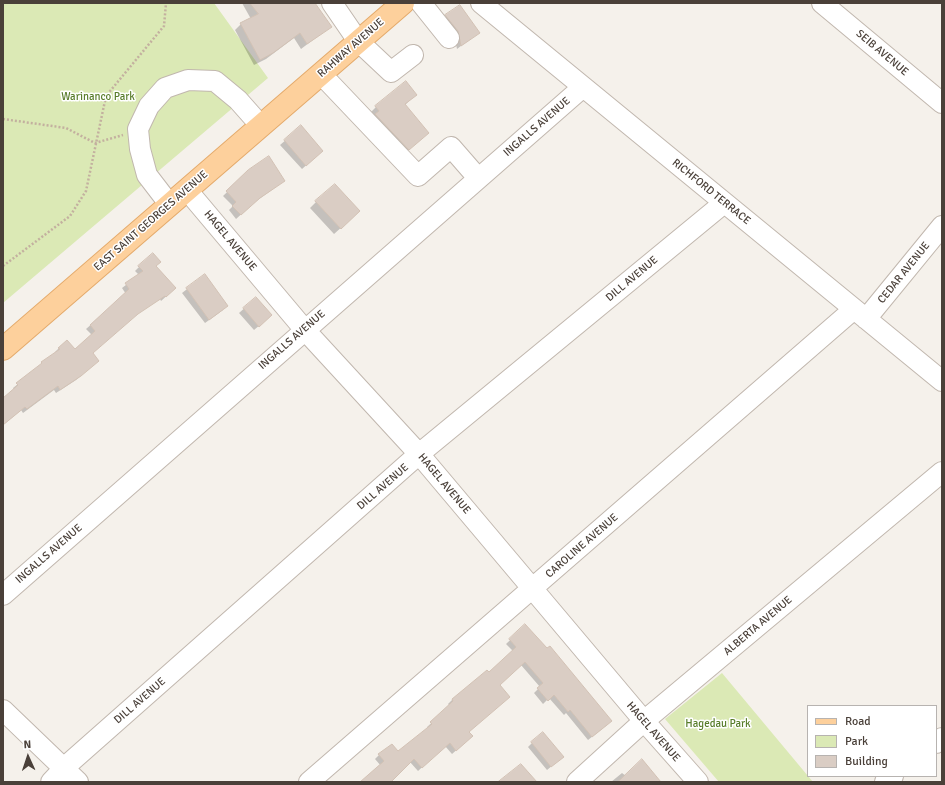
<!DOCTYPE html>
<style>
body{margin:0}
#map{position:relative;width:945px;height:785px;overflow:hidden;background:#f5f1eb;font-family:Signika,sans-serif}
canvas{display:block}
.frame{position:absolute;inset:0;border:4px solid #4a4039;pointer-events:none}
.legend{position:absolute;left:807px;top:705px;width:130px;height:72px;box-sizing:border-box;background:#fff;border:1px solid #b7b3b0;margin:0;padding:5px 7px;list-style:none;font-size:12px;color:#4a4039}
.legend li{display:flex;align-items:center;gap:8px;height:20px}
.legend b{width:20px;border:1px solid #b7b3b0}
.north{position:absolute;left:8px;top:737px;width:40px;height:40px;-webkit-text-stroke:3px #fff;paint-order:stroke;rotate:357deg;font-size:11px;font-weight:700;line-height:16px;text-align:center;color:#4a4039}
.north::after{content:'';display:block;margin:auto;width:14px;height:18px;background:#4a4039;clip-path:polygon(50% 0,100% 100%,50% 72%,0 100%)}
</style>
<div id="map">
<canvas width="945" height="785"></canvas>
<div class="frame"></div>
<ul class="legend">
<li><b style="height:5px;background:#fdd09c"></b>Road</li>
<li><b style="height:11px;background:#dbe9b5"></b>Park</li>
<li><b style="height:11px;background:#dacdc4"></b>Building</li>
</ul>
<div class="north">N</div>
</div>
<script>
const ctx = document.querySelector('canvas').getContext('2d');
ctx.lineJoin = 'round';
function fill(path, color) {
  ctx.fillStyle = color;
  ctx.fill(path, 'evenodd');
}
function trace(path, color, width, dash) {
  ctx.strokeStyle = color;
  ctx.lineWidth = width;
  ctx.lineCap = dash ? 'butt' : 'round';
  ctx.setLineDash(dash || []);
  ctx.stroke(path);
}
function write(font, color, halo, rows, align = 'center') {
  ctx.font = font + ' Signika,sans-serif';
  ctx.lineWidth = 3;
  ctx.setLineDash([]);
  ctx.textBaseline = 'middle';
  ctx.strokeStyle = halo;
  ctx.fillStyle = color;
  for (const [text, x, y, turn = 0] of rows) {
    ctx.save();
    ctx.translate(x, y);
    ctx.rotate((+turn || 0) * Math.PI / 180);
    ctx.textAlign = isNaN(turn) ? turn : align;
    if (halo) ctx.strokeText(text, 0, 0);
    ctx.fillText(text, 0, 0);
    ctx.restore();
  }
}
fill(new Path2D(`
 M 3,3 L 214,3 L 268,78 L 3,303 Z
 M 722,673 L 813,782 L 719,782 L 665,719 Z`), '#dbe9b5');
fill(new Path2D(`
 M 242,3 L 314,3 L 330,27 L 301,49 L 294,38 L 266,59 L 254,65 L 235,30 L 241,24 L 251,19 Z
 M 446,16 L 474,36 L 457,49 L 454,35 L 442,20 Z
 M 416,94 L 405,105 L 421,139 L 402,155 L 370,113 L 376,107 Z
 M 301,127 L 318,155 L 302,169 L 280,145 Z
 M 249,171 L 284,181 L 255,202 L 236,219 L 229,210 L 233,206 L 223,196 Z
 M 316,202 L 353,217 L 334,234 L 310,208 Z
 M 155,266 L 171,292 L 161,301 L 160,299 L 132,317 L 92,353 L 94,364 L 76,380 L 56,393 L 54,390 L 23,413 L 21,410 L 3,425 L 3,399 L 14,390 L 13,388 L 56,353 L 55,352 L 59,348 L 75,350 L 92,335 L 86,329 L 126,294 L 122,288 L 139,275 L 135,271 L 139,267 Z
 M 204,276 L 223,310 L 205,323 L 182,293 Z
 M 256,298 L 267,319 L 254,330 L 239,313 Z
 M 525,626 L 607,725 L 588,740 L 566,713 L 564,715 L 549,698 L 543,704 L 534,693 L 540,687 L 521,665 L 499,685 L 468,732 L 468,740 L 452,754 L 445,746 L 418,771 L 410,762 L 390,782 L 362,782 L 381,766 L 375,759 L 379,755 L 391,745 L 398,753 L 428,728 L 427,727 L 450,706 L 448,704 L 452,700 L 487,671 L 488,674 L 513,651 L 506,644 Z
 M 532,743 L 558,761 L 547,770 L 528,747 Z
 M 622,773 L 626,776 L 661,782 L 611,782 Z`), '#0003');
const building = new Path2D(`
 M 250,3 L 315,3 L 332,27 L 307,44 L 300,33 L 273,53 L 260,60 L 240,23 L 258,14 Z
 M 460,5 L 480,33 L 461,46 L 458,31 L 445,15 Z
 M 406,81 L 417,95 L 405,104 L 429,133 L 409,150 L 375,114 L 379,111 L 375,106 Z
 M 301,125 L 323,151 L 306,166 L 284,140 Z
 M 269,156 L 285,181 L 260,198 L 241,215 L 232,206 L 236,202 L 226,191 L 248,170 Z
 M 335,184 L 360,211 L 341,229 L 315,201 Z
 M 153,253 L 161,262 L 156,266 L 176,288 L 166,297 L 165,296 L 138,314 L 93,353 L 99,361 L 81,376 L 60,390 L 58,386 L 27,409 L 25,407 L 3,425 L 3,398 L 18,385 L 16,383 L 42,363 L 41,362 L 60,349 L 58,348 L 67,340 L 75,349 L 95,331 L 90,325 L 129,289 L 125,283 L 143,271 L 138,266 Z
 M 205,274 L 228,306 L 209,320 L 186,288 Z
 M 256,297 L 272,315 L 259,327 L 243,308 Z
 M 525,624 L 547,648 L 550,646 L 612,721 L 592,737 L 570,710 L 568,712 L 554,695 L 548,701 L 537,688 L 543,683 L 525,662 L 500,685 L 510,697 L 469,732 L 473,736 L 456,751 L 450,743 L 422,768 L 414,759 L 391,782 L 360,782 L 384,761 L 378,754 L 392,744 L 398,751 L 432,724 L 430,722 L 453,701 L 452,699 L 487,670 L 489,672 L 516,647 L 509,639 Z
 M 543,732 L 564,757 L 551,767 L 531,742 Z
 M 642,759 L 661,782 L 618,782 Z
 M 521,764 L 537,782 L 498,782 Z`);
fill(building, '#dacdc4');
trace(building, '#d2c1b4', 1);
const minor = new Path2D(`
 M 332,3 L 358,41 L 391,72 L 413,55
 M 421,3 L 449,38
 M 481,3 L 942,381
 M 822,3 L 942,103
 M 321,74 L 418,176 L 451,147 L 478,178
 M 187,190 L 304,329 L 419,454 L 644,721 L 698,782
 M 170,205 L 147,175 L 140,149 L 138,129 L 149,106 L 165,88 L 188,80 L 215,81 L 238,100 L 261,126
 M 866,319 L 942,226
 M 3,595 L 583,87
 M 3,710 L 78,782
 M 936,743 L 942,738
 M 51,782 L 66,766 L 419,454 L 724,203
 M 309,782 L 854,309
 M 577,782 L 644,721 L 942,472
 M 885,782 L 893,776`);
const major = new Path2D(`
 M 3,349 L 403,3`);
trace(minor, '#c1b7ae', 22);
trace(major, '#e4aa6b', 24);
trace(new Path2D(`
 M 3,119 L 66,128 L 95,143 L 123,135
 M 3,266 L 70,216 L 86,191 L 106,96 L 164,26 L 166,3`), '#c3b09f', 2.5, [2, 2]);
trace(minor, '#fff', 20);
trace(major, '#fdd09c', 22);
write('11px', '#4a4039', '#fff', [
 ["RAHWAY AVENUE",351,48,-41],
 ["SEIB AVENUE",882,53,40],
 ["INGALLS AVENUE",537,127,-41],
 ["RICHFORD TERRACE",711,192,39],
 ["EAST SAINT GEORGES AVENUE",151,221,-41],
 ["HAGEL AVENUE",230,241,50],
 ["CEDAR AVENUE",904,273,-51],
 ["DILL AVENUE",632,279,-40],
 ["INGALLS AVENUE",292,340,-41],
 ["HAGEL AVENUE",444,484,50],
 ["DILL AVENUE",383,487,-41],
 ["CAROLINE AVENUE",582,546,-41],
 ["INGALLS AVENUE",49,554,-41],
 ["ALBERTA AVENUE",758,626,-40],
 ["DILL AVENUE",140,701,-41],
 ["HAGEL AVENUE",653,732,49]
]);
write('11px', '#597d2b', '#fff', [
 ["Warinanco Park",98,97],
 ["Hagedau Park",718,724]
]);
</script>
